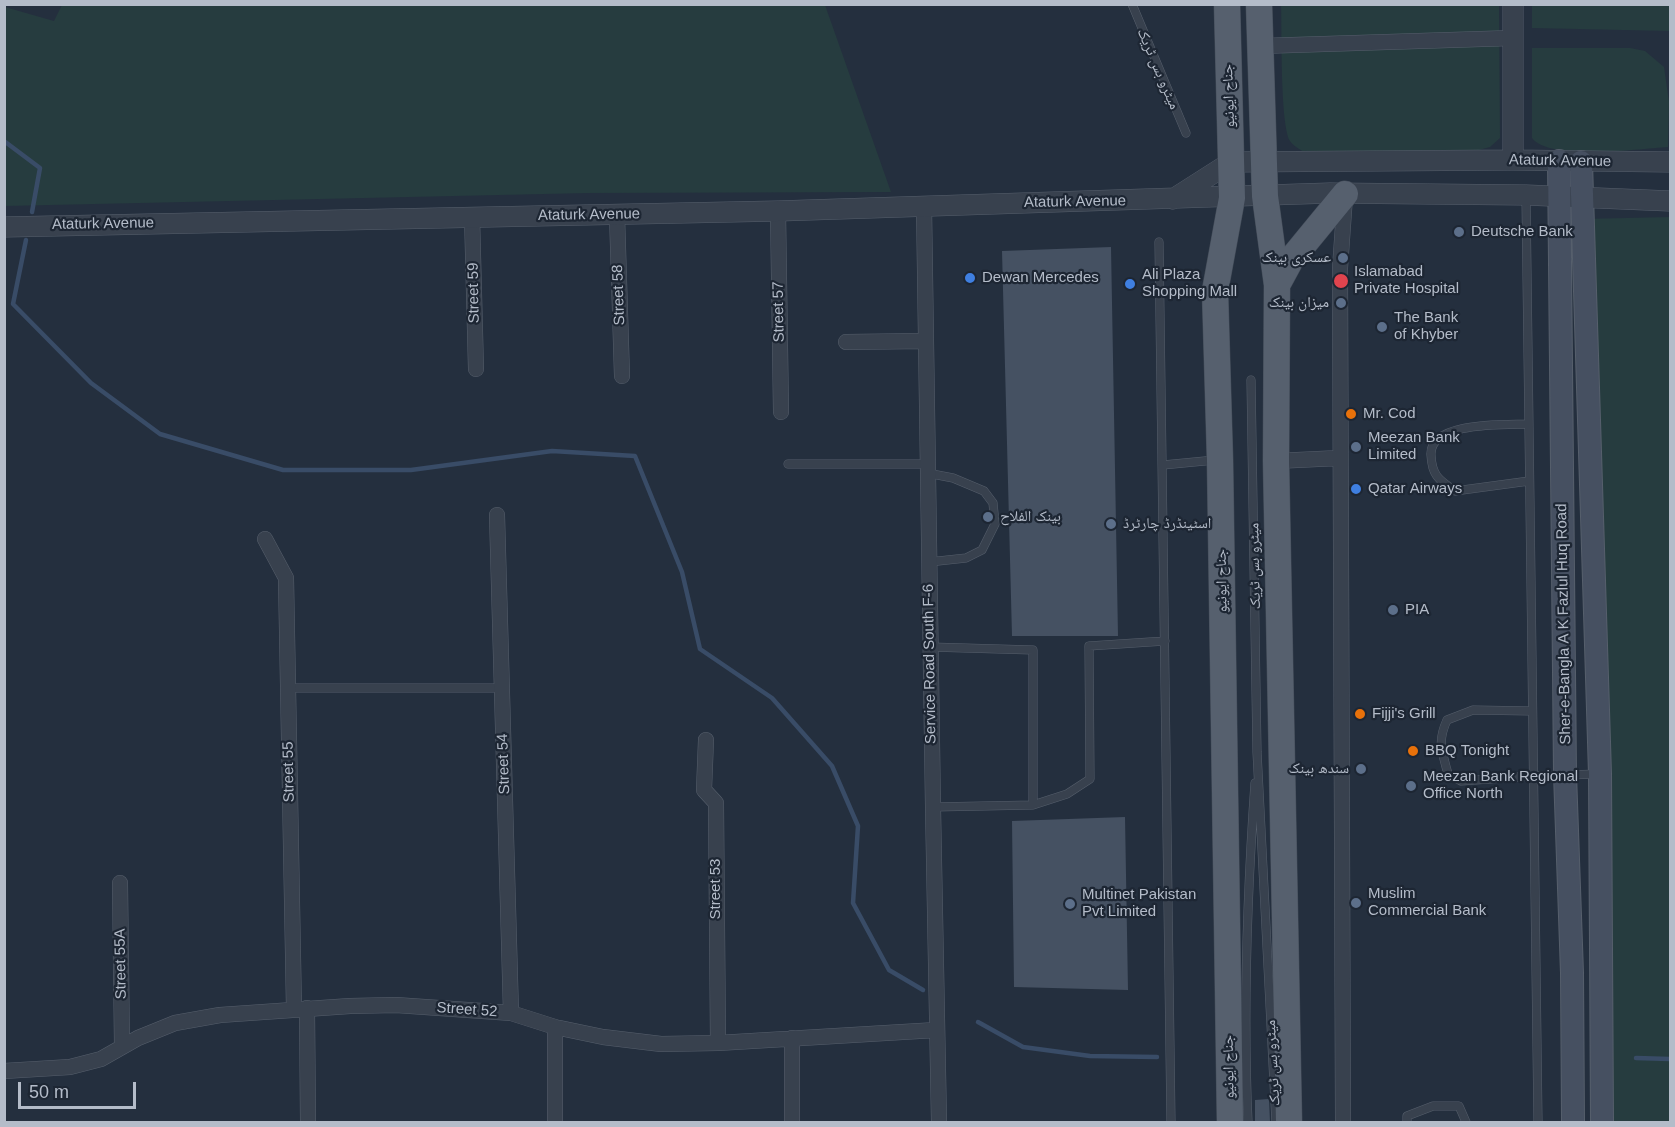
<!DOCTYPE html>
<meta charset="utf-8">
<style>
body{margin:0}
#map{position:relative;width:1675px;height:1127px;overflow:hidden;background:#242f3e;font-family:Arial,sans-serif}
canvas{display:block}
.frame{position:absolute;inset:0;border:6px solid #b4bcc9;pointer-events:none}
.scale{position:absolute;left:18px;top:1082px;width:118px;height:27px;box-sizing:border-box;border:3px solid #b4bcc9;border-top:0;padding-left:8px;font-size:18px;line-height:21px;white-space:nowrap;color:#b4bcc9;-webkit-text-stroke:4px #1d2633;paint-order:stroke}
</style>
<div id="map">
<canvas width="1675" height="1127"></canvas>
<div class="frame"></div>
<div class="scale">50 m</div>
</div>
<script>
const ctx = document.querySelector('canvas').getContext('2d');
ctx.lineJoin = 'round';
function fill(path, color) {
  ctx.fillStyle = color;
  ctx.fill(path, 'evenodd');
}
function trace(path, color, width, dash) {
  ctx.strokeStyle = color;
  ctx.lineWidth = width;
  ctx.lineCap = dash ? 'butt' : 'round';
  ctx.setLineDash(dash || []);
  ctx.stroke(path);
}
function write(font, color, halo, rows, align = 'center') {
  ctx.font = font + ' Arial,"Noto Naskh Arabic",sans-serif';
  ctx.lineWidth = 4.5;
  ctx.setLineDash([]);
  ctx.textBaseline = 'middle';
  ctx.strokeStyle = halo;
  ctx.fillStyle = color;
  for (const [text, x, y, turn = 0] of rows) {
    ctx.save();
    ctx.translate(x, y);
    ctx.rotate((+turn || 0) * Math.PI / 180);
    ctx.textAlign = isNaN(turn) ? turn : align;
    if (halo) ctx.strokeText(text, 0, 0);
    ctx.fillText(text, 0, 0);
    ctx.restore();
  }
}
fill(new Path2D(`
 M 62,5 L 825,5 L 891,192 L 589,193 L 5,206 L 5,7 L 54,21 Z
 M 1281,5 L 1499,5 L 1500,138 L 1490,147 L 1475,151 L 1309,155 C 1303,151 1294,147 1290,141 C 1280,124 1282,30 1281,5 Z
 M 1532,5 L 1670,5 L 1670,31 L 1532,28 Z
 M 1532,48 L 1630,48 L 1645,51 L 1664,67 L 1669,102 L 1668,147 C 1639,149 1549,161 1532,138 Z
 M 1670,217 L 1670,1122 L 1604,1122 L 1582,219 Z`), '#263c3f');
trace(new Path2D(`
 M 4,141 L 40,168 L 32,212
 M 26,240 L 13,304 L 91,383 L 160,434 L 283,470 L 411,470 L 552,451 L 635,456 L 682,572 L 700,649 L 772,698 L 832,766 L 858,826 L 853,903 L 889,970 L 923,990
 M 978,1022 L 1023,1047 L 1090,1056 L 1157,1057
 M 1636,1058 L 1670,1059`), '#394c67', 4.5);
fill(new Path2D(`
 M 1111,247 L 1118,636 L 1012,636 L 1002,251 Z
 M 1125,817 L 1128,990 L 1014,987 L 1012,821 Z
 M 1269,1099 L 1270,1122 L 1255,1122 L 1255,1100 Z`), '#455162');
const service = new Path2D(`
 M 1132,4 L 1186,133
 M 1526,197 L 1538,1122
 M 1159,242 L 1171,1122
 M 1251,380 L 1257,752 L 1276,1122
 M 1528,424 C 1506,425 1429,421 1431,455 C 1432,476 1439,480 1455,491 L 1529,481
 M 788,464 L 927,464
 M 1163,465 L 1215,460
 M 927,473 L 953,478 L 984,491 L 993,503 L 995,524 L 982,550 L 966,558 L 929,562
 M 930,647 L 1033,650 L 1033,805
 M 288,688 L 502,688
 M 1532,711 L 1473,710 L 1447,720 C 1437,742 1442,751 1448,774 L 1461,781 L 1533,776 L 1599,774
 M 933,807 L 1033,805 L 1067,794 L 1090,779 L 1089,646 L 1165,641
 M 1248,1122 C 1243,1010 1247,896 1255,783
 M 1407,1122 L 1407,1116 L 1433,1106 L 1459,1106 L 1466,1122`);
const minor = new Path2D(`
 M 1261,46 L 1513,38
 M 924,206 L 933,807 L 939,1122
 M 778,211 L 781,412
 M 617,215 L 622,376
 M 472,216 L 476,369
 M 846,342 L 925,341
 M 1276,461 L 1339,458
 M 497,515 L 511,1013
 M 265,539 L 286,578 L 294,1009
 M 706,740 L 704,790 L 716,803 L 718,1043
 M 120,883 L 122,1046
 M 307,1008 L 308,1122
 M 4,1071 L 70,1067 L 101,1059 L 138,1038 L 175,1023 L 220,1015 L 350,1006 L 396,1005 L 511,1013 L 555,1027 L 603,1037 L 661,1044 L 718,1043 L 936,1030
 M 555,1122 L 555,1027
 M 792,1122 L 792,1038
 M 1343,1122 L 1340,268 L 1345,197`);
const tertiary = new Path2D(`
 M 1513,4 L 1513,160
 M 1173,199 L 1231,162 L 1513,160 L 1670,162
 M 4,227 L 778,211 L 1330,193 L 1526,195 L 1670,201`);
const secondary = new Path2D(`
 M 1559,161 L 1565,774 L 1572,973 L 1573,1122
 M 1581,162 L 1600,774 L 1602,1122`);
const primary = new Path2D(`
 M 1227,4 L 1232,198 L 1215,291 L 1220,460 L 1230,1122
 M 1259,4 L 1265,196 L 1277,285 L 1276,461 L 1289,1122
 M 1277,285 L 1290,261 L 1345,194`);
trace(service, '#565f6c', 9);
trace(minor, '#565f6c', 16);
trace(tertiary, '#565f6c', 21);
trace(secondary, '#565f6c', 24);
trace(primary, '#414a57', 27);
trace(service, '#38414e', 8);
trace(minor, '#38414e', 15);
trace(tertiary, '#38414e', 20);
trace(secondary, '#465061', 22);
trace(primary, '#56606e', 26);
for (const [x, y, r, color] of [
 [1459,232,6,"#5c6f8a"],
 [1343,258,6,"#5c6f8a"],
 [970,278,6,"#3f7fe0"],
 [1341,281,8,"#e0444e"],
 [1130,284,6,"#3f7fe0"],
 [1341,303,6,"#5c6f8a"],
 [1382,327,6,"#5c6f8a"],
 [1351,414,6,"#e8710a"],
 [1356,447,6,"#5c6f8a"],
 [1356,489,6,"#3f7fe0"],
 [988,517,6,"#5c6f8a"],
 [1111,524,6,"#5c6f8a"],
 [1393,610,6,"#5c6f8a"],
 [1360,714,6,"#e8710a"],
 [1413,751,6,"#e8710a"],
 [1361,769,6,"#5c6f8a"],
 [1411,786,6,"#5c6f8a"],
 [1356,903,6,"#5c6f8a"],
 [1070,904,6,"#5c6f8a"]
]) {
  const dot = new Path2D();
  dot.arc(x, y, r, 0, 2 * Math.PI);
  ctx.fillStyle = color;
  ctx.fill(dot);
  trace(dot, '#1d2633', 2);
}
write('15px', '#b4bcc9', '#1d2633', [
 ["میٹرو بس ٹریک",1158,69,67],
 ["جناح ایونیو",1229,96,-92],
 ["Ataturk Avenue",1560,161,1],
 ["Ataturk Avenue",1075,202,-1],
 ["Ataturk Avenue",589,215,-1],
 ["Ataturk Avenue",103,224,-1],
 ["Street 59",474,293,-91],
 ["Street 58",619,295,-92],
 ["Street 57",779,312,-91],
 ["میٹرو بس ٹریک",1255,566,-91],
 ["جناح ایونیو",1222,581,-91],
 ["Sher-e-Bangla A K Fazlul Huq Road",1564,624,-91],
 ["Service Road South F-6",930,664,-91],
 ["Street 54",504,764,-92],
 ["Street 55",289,772,-91],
 ["Street 53",716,889,-90],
 ["Street 55A",121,964,-91],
 ["Street 52",467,1010,4],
 ["میٹرو بس ٹریک",1273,1063,-93],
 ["جناح ایونیو",1229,1067,-91]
]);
write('15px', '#b4bcc9', '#1d2633', [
 ["Deutsche Bank",1471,232],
 ["عسکری بینک",1331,258,"right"],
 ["Islamabad",1354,272],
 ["Private Hospital",1354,289],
 ["Ali Plaza",1142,275],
 ["Shopping Mall",1142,292],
 ["Dewan Mercedes",982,278],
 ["میزان بینک",1329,303,"right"],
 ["The Bank",1394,318],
 ["of Khyber",1394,335],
 ["Mr. Cod",1363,414],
 ["Meezan Bank",1368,438],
 ["Limited",1368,455],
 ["Qatar Airways",1368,489],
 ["بینک الفلاح",1000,517],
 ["اسٹینڈرڈ چارٹرڈ",1123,524],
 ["PIA",1405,610],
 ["Fijji's Grill",1372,714],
 ["BBQ Tonight",1425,751],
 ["سندھ بینک",1349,769,"right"],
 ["Meezan Bank Regional",1423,777],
 ["Office North",1423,794],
 ["Muslim",1368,894],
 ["Commercial Bank",1368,911],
 ["Multinet Pakistan",1082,895],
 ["Pvt Limited",1082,912]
], 'left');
</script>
